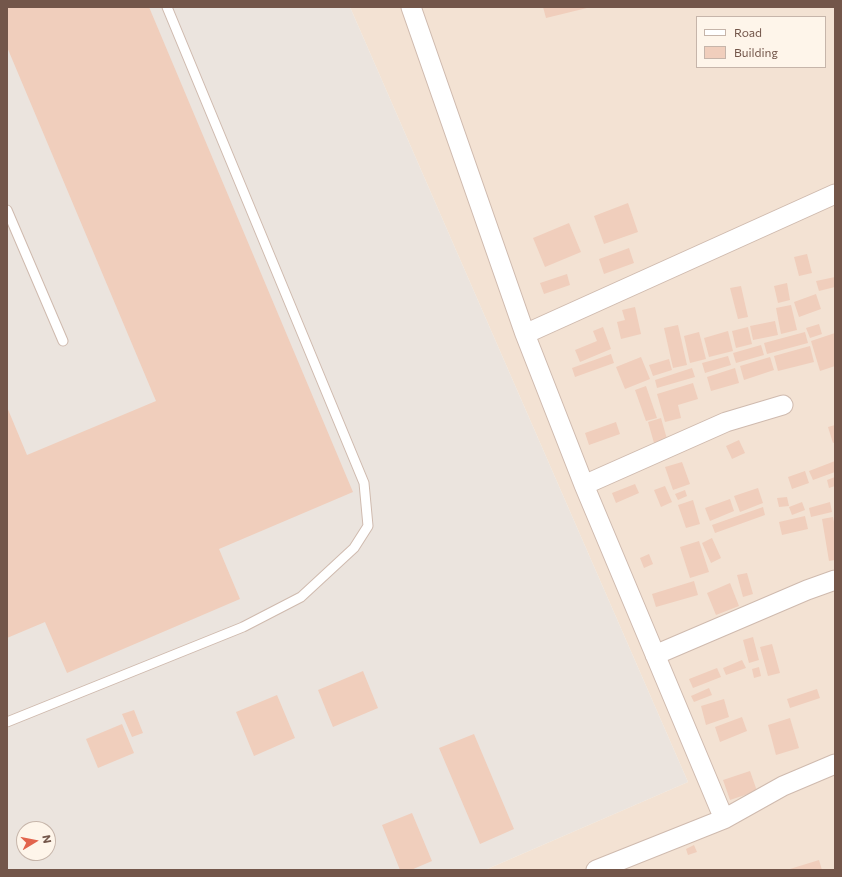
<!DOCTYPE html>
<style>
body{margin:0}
#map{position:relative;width:842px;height:877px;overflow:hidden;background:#fbf1e4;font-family:Commissioner,sans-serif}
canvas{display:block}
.frame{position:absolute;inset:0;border:8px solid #73564a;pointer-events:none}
.legend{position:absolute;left:696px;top:16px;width:130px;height:52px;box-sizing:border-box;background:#fef5ea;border:1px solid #c6b5aa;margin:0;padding:5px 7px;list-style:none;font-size:12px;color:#73564a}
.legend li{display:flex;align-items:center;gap:8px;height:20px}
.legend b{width:20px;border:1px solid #c6b5aa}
.north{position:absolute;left:16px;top:821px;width:40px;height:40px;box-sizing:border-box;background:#fef5ea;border:1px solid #c6b5aa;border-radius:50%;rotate:80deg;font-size:11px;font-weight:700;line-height:16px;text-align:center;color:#73564a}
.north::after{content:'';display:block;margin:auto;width:14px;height:18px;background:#e2644d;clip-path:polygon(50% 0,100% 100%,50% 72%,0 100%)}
</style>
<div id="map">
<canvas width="842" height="877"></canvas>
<div class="frame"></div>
<ul class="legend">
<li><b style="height:5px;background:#fff"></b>Road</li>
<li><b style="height:11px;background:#f0cebc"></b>Building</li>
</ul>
<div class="north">N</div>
</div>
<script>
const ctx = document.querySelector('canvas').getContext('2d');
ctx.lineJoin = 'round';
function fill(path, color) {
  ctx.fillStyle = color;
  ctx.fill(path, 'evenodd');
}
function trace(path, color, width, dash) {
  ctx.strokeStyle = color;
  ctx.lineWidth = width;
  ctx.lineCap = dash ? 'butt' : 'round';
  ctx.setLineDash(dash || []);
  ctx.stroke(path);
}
fill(new Path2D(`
 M 350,7 L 835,7 L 835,870 L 485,870 L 688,782 ZM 697,17 L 825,17 L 825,67 L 697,67 Z`), '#f3e2d3');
fill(new Path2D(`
 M 7,7 L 350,7 L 688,782 L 485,870 L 7,870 ZM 24,829 L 48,829 L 48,853 L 24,853 Z`), '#ebe4de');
fill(new Path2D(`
 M 7,7 L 149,7 L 353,492 L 219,549 L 240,599 L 67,673 L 45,622 L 7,638 L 7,407 L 27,455 L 156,401 L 7,47 Z
 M 543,7 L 587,7 L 587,8 L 546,18 Z
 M 628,203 L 638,232 L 604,244 L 594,216 Z
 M 569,223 L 581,252 L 545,267 L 533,238 Z
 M 629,248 L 634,263 L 604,274 L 599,259 Z
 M 807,254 L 812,273 L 799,276 L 794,257 Z
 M 567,274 L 570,285 L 544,294 L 540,283 Z
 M 835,277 L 835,287 L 819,291 L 816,281 Z
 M 787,283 L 790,300 L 778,303 L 774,286 Z
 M 741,286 L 748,317 L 738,319 L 730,288 Z
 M 816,294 L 821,309 L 799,317 L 794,302 Z
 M 791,305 L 797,330 L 781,334 L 776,308 Z
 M 635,307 L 641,334 L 621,339 L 617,322 L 625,320 L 622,310 Z
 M 775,321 L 778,335 L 753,340 L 750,326 Z
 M 819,324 L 822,334 L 810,338 L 806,328 Z
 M 678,325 L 687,365 L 673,368 L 664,328 Z
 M 603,327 L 611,349 L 580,362 L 575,350 L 597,341 L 593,331 Z
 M 748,327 L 752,344 L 736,348 L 732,331 Z
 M 728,331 L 733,351 L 709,357 L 704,338 Z
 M 699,332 L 706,359 L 690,363 L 684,336 Z
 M 805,332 L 808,343 L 767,354 L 764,343 Z
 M 835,333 L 835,366 L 820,371 L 811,341 Z
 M 761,345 L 764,355 L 736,363 L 733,353 Z
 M 810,346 L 814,362 L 778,371 L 774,356 Z
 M 611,354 L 614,363 L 575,377 L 572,368 Z
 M 728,356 L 731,365 L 705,373 L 702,363 Z
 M 641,357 L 650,379 L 625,389 L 616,367 Z
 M 770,357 L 774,370 L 744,380 L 740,366 Z
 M 669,359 L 672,370 L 653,376 L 649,365 Z
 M 692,368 L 695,377 L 657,388 L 655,380 Z
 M 735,368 L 739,383 L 711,391 L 707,377 Z
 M 693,383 L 698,399 L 678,405 L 681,418 L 665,422 L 657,394 Z
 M 646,386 L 657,418 L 646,421 L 635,390 Z
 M 661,418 L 667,439 L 654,443 L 648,422 Z
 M 616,422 L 620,434 L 589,445 L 585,433 Z
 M 835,425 L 835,442 L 833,443 L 828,427 Z
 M 739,440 L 745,453 L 732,459 L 726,446 Z
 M 835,461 L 835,472 L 813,480 L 809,471 Z
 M 682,462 L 690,484 L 673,490 L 665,467 Z
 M 805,471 L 809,483 L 792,489 L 788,477 Z
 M 835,477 L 835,486 L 829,488 L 827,480 Z
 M 635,484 L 639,493 L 616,503 L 612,493 Z
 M 665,486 L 672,502 L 661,507 L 654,490 Z
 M 758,488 L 763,503 L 740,512 L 734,496 Z
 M 685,490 L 687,496 L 678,500 L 675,494 Z
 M 787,497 L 789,506 L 779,507 L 777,498 Z
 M 730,499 L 734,511 L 710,521 L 705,508 Z
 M 693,500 L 700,524 L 686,528 L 678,505 Z
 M 802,502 L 805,510 L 792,515 L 789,507 Z
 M 830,502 L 832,512 L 811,517 L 809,508 Z
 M 763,507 L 765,515 L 715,533 L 712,525 Z
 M 805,516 L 808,529 L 782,535 L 779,522 Z
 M 833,517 L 835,527 L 835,560 L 829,561 L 822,519 Z
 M 712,538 L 721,558 L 711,563 L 702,543 Z
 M 699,541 L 709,572 L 690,578 L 680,547 Z
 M 649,554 L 653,564 L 644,568 L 640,558 Z
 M 747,573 L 753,594 L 743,597 L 737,575 Z
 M 694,581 L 698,595 L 656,607 L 652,594 Z
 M 730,583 L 739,606 L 716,615 L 707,593 Z
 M 753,637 L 759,660 L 749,663 L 743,640 Z
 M 772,644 L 780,673 L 768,676 L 760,647 Z
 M 742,660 L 746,668 L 726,675 L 723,668 Z
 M 759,667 L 761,676 L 754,678 L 752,669 Z
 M 717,668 L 721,677 L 693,688 L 689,679 Z
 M 363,671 L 378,708 L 333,727 L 318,690 Z
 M 709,688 L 712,695 L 694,702 L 691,696 Z
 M 817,689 L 820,698 L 790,708 L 787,699 Z
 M 277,695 L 295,738 L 254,756 L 236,712 Z
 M 724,699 L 729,717 L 706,725 L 701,706 Z
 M 134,710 L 143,733 L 132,737 L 122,714 Z
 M 742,717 L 747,731 L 720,742 L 715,727 Z
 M 790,718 L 799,748 L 776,755 L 768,725 Z
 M 122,724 L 134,753 L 98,768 L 86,739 Z
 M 474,734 L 514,829 L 480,844 L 439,748 Z
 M 750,771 L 757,791 L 730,800 L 723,780 Z
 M 412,813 L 432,861 L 411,870 L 400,870 L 382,825 Z
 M 694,845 L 697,852 L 688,855 L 686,849 Z
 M 819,860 L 822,870 L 790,870 L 790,869 Z`), '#f0cebc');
const service = new Path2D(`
 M 7,210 L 63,341
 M 7,722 L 243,627 L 301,597 L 354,548 L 368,526 L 364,483 L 167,7`);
const minor = new Path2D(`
 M 411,7 L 525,334 L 584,485 L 724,819
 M 525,334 L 835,194
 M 584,485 L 726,422 L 783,405
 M 655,655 L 807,590 L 835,580
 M 596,870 L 724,819 L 783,786 L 835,764`);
trace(service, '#cfbaae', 11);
trace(minor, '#cfbaae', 21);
trace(service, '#fff', 9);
trace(minor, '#fff', 19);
</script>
